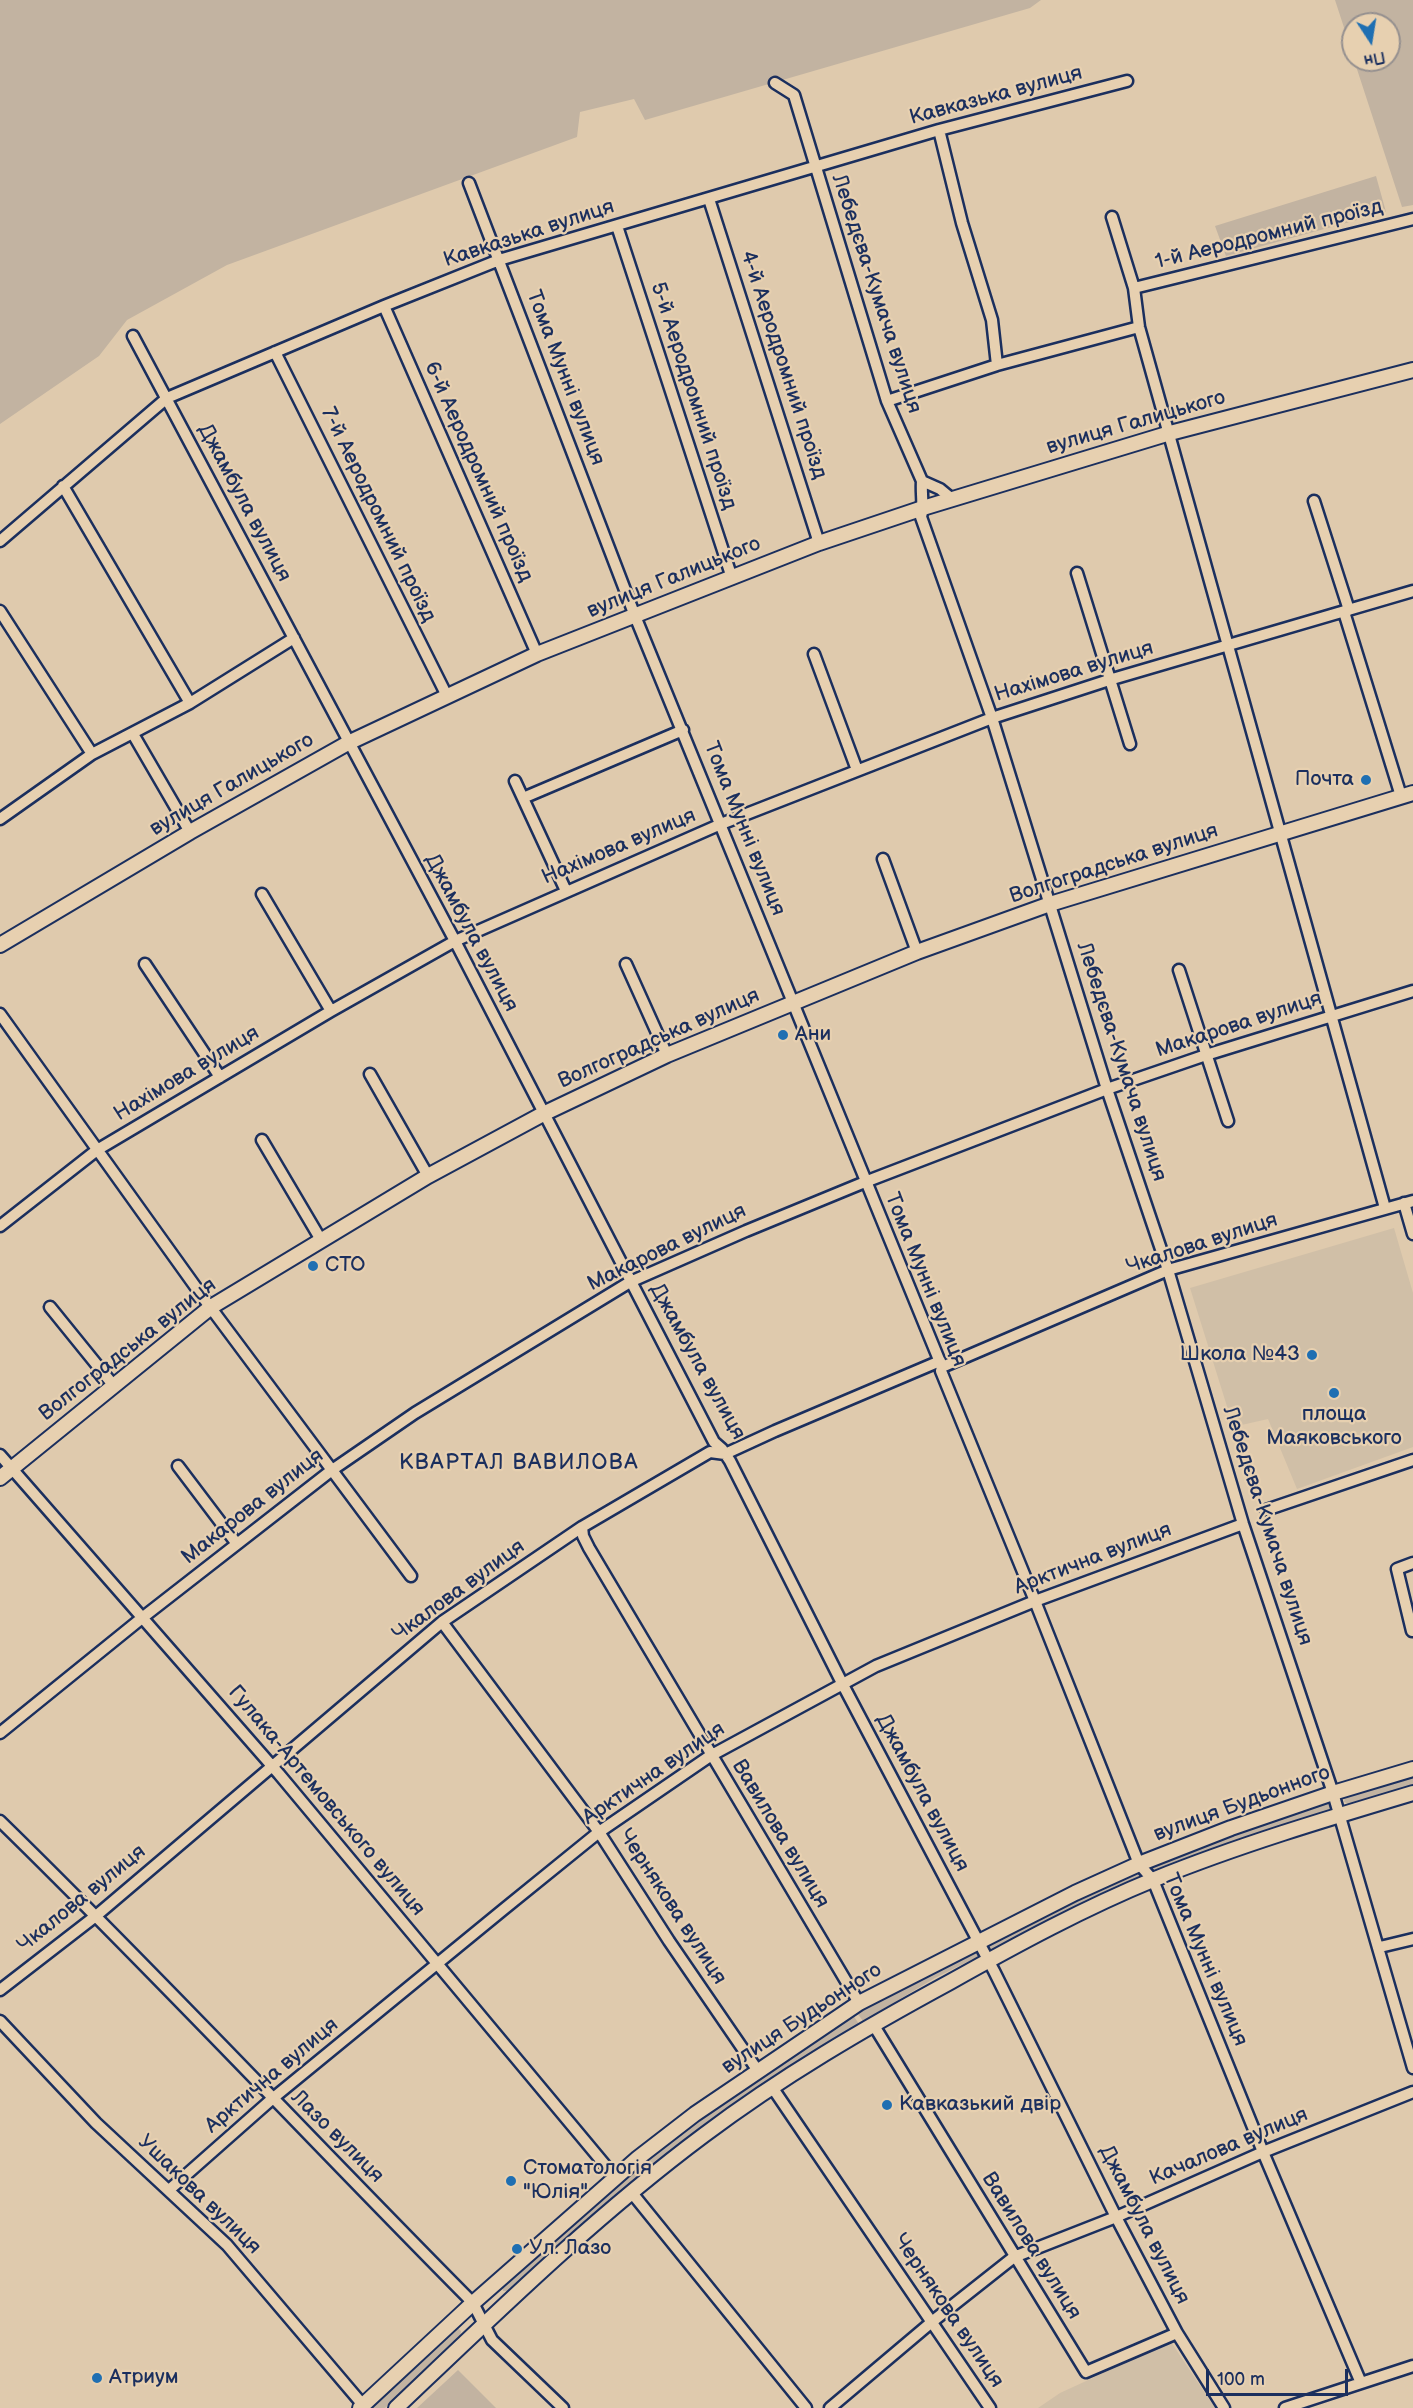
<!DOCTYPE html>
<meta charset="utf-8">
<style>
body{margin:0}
#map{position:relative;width:1413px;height:2408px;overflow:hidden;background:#dfcaad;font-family:"Balsamiq Sans",sans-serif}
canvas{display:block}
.north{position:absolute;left:1341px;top:12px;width:60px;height:60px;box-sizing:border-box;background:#e7d0b0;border:2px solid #95908f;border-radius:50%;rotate:168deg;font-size:16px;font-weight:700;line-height:24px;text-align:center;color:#1b2f5e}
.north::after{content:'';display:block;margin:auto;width:21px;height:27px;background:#1f6fb2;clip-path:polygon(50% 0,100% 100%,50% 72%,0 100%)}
.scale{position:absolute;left:1206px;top:2369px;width:142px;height:27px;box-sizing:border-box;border:3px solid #1b2f5e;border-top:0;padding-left:8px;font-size:18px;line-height:21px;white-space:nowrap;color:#1b2f5e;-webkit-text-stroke:4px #e7d0b0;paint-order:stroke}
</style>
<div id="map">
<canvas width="1413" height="2408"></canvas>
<div class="north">Пн</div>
<div class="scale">100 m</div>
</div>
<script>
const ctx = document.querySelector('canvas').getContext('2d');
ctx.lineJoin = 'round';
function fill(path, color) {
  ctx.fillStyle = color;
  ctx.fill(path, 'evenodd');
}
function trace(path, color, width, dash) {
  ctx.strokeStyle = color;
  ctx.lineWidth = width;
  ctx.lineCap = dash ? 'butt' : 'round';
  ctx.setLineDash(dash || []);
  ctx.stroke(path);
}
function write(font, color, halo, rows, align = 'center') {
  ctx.font = font + ' "Balsamiq Sans",sans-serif';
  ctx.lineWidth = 4.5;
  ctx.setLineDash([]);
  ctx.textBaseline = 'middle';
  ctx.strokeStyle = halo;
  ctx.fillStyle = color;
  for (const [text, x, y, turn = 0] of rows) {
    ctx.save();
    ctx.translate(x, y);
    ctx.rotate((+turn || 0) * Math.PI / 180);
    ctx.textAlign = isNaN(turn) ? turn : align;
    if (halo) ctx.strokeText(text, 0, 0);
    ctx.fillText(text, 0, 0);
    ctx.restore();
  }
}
fill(new Path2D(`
 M 1394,1228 L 1413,1293 L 1413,1447 L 1297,1489 L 1268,1419 L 1237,1426 L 1230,1416 L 1190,1288 Z
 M 1171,2342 L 1215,2408 L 1038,2408 L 1060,2393 Z`), '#d0bfa7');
fill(new Path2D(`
 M 0,0 L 1041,0 L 1030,8 L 645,120 L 634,99 L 580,112 L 577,137 L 227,265 L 127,320 L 99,356 L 0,424 Z
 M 1335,0 L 1413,0 L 1413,205 L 1402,207 L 1354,60 L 1389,60 L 1389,24 L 1353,24 L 1353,55 Z
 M 1376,176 L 1386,212 L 1226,256 L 1215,226 Z
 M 1413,1775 L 1413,1786 L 1349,1804 L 1344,1802 L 1345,1795 Z
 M 1326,1801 L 1330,1802 L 1330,1810 L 1327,1813 L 1226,1845 L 1154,1874 L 1147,1867 L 1221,1837 Z
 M 1138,1871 L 1144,1878 L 1082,1905 L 988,1952 L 983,1943 Z
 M 977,1947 L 981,1955 L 935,1978 L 863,2021 L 857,2013 Z
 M 853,2015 L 859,2024 C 794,2064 730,2105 670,2153 C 616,2196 564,2245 512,2291 L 503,2291 L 502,2283 L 601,2196 L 692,2123 Z
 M 458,2328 L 461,2331 L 460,2337 L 385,2408 L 370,2408 L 451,2332 Z
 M 458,2370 L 496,2408 L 417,2408 Z`), '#c2b3a1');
const street = new Path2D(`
 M 775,83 L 794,95 L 887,401 L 922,481 C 921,494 924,505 921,517 L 992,718 L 1107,1089 L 1168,1270 L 1243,1524 L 1333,1793 L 1413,2068
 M 939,130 L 962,223 L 992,320 L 997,365 L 1139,327
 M 469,183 L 635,616 L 942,1367 L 941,1371 L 1035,1601 L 1139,1864 L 1153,1880 L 1263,2152 L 1361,2383
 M 709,199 L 819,543
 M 1112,217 L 1134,288 L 1139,327 L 1385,1208
 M 617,226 L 732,578
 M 1134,288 L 1413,219
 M 384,306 L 537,654
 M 133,336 L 455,941 L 714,1442 L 722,1449 L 730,1461 L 842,1683 L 994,1971 L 1116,2217 L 1177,2333 L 1224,2408
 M 275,352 L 447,696
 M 887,401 L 997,365
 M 922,481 L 940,489 L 952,499
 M 63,486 L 190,703
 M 1314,501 L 1349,610
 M 0,541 L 167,398 L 384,306 L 499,260 L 939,130 L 1127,81
 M 1077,573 L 1130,744
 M 0,611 L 92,754
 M 1344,612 L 1401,796
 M 814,654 L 857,770
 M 133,734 L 190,832
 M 515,781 L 566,891
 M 523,798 L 683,730
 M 0,819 L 92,754 L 190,703 L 294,638
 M 883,859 L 917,952
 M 262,894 L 331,1011
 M 145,964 L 220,1077
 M 626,964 L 667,1055
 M 1179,970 L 1228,1121
 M 0,1014 L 205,1300 L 411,1576
 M 370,1074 L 428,1176
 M 262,1140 L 321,1240
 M 1404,1203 L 1413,1234
 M 0,1226 L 97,1150 L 331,1011 L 455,941 L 721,824 L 992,718 L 1109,680 L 1413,591
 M 50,1307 L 114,1386
 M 942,1367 L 1168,1270 L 1413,1201
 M 0,1455 L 279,1774 L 615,2177
 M 178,1466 L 237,1544
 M 1266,1510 L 1413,1460
 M 582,1527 L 583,1536 L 589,1548 L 859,2003
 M 442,1622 L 599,1832 L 669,1941 L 758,2071
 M 1412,1631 L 1397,1569 L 1413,1563
 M 0,1733 L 142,1618 L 332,1470 L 415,1413 L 630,1282 L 746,1231 L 865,1182 L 1107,1089 L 1206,1055 L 1413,991
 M 0,1821 C 161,1978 314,2143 473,2303 L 492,2340 L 563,2408
 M 1380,1947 L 1413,1939
 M 0,1990 L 97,1915 L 442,1622 L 582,1527 L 710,1452 L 725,1454 L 775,1431 L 940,1361
 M 0,2021 L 96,2123 L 227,2245 L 363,2405
 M 873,2024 L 1086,2372 L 1177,2333
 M 772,2087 L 990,2408
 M 169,2190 L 272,2099 L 504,1909 L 599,1832 L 710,1756 L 876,1666 L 1035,1601 L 1243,1524
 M 632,2193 L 806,2408
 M 830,2408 L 933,2321 L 1014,2257 L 1116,2217 L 1263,2152 L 1413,2092
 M 1285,2408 L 1413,2366`);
const secondary = new Path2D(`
 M 0,945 L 190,832 L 348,743 L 537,654 L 819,543 L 923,508 L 1170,433 L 1413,370
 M 0,1478 L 211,1307 L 428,1176 L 543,1114 L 667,1055 L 917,952 L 1050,904 L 1413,793
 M 360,2408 L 473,2303 L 638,2158 L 695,2114 L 859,2003 L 1075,1893 L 1139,1864 L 1231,1828 L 1333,1793 L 1413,1769
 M 396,2408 C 495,2314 594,2217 704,2135 C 781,2077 865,2028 950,1982 C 1016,1945 1084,1908 1155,1879 C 1239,1845 1326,1819 1413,1793`);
trace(street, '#1b2f5e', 15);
trace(secondary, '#1b2f5e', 18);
trace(street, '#e7d0b0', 10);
trace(secondary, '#e7d0b0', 14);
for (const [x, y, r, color] of [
 [1366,780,6,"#1f6fb2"],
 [783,1035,6,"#1f6fb2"],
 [313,1266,6,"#1f6fb2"],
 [1312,1355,6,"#1f6fb2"],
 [1334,1393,6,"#1f6fb2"],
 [887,2105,6,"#1f6fb2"],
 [511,2181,6,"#1f6fb2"],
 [517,2249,6,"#1f6fb2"],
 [97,2378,6,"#1f6fb2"]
]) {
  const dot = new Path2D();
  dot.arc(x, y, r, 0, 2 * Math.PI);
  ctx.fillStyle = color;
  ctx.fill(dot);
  trace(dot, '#e7d0b0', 2);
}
write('21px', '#1b2f5e', '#e7d0b0', [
 ["Кавказька вулиця",996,96,-15],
 ["Кавказька вулиця",529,234,-18],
 ["1-й Аеродромний проїзд",1269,235,-14],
 ["Лебедєва-Кумача вулиця",876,294,72],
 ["4-й Аеродромний проїзд",783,365,72],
 ["Тома Мунні вулиця",565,378,69],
 ["5-й Аеродромний проїзд",693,396,72],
 ["вулиця Галицького",1136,423,-16],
 ["6-й Аеродромний проїзд",478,472,66],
 ["Джамбула вулиця",244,503,62],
 ["7-й Аеродромний проїзд",378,515,64],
 ["вулиця Галицького",674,578,-22],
 ["Нахімова вулиця",1074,672,-17],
 ["вулиця Галицького",232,785,-30],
 ["Тома Мунні вулиця",744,829,68],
 ["Нахімова вулиця",619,847,-23],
 ["Волгоградська вулиця",1114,864,-18],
 ["Джамбула вулиця",471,933,62],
 ["Макарова вулиця",1239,1025,-18],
 ["Волгоградська вулиця",659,1039,-24],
 ["Лебедєва-Кумача вулиця",1121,1062,72],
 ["Нахімова вулиця",187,1074,-31],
 ["Чкалова вулиця",1202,1244,-18],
 ["Макарова вулиця",667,1248,-26],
 ["Тома Мунні вулиця",925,1280,68],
 ["Волгоградська вулиця",128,1350,-38],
 ["Джамбула вулиця",697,1362,61],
 ["Макарова вулиця",253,1507,-38],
 ["Лебедєва-Кумача вулиця",1267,1526,72],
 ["Арктична вулиця",1093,1559,-21],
 ["Чкалова вулиця",459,1591,-36],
 ["Арктична вулиця",654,1774,-34],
 ["Джамбула вулиця",922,1793,62],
 ["Гулака-Артемовського вулиця",326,1801,50],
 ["вулиця Будьонного",1242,1804,-20],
 ["Вавилова вулиця",780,1834,59],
 ["Чкалова вулиця",82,1899,-39],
 ["Чернякова вулиця",672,1907,57],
 ["Тома Мунні вулиця",1205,1960,67],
 ["вулиця Будьонного",802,2019,-33],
 ["Арктична вулиця",272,2076,-40],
 ["Лазо вулиця",337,2137,45],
 ["Качалова вулиця",1229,2147,-23],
 ["Ушакова вулиця",199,2195,44],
 ["Джамбула вулиця",1144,2225,63],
 ["Вавилова вулиця",1031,2246,58],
 ["Чернякова вулиця",948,2311,56]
]);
write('21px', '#1b2f5e', '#e7d0b0', [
 ["Почта",1354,780,"right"],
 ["Ани",795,1035],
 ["СТО",325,1266],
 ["Школа №43",1300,1355,"right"],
 ["площа",1334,1415,"center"],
 ["Маяковського",1334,1439,"center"],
 ["Кавказький двір",899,2105],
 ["Стоматологія",523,2169],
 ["\"Юлія\"",523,2193],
 ["Ул. Лазо",529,2249],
 ["Атриум",109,2378]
], 'left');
ctx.letterSpacing = '1.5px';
write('22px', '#1b2f5e', '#e7d0b0', [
 ["КВАРТАЛ ВАВИЛОВА",519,1463]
]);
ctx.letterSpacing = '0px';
</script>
